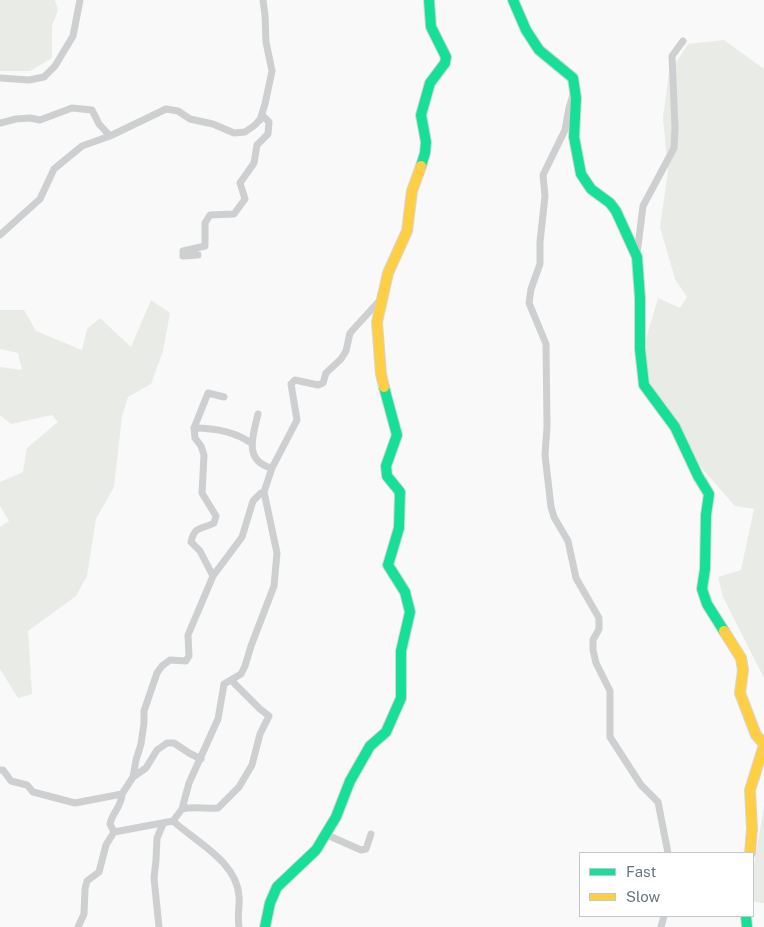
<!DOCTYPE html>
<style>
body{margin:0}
#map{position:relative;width:764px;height:927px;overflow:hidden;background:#f9f9f9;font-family:"Public Sans",sans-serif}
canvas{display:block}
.legend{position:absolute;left:579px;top:852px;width:175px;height:65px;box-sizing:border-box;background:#fff;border:1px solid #c1c8cd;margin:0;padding:6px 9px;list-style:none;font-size:15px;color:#657683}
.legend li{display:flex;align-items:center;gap:10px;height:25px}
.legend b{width:25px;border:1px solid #c1c8cd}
</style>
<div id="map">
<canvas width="764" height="927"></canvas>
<ul class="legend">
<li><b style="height:6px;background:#16e098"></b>Fast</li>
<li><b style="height:6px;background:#ffcf43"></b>Slow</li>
</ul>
</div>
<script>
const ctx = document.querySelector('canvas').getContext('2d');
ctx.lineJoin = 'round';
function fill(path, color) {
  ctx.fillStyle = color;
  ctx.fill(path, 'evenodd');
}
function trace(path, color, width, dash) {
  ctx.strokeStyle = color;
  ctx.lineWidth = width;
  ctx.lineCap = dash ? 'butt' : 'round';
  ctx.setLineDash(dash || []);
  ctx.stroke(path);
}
fill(new Path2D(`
 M 0,0 L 55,0 L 58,10 L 52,26 L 52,58 L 30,71 L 0,71 Z
 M 724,40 L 764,69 L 764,678 L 723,597 L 718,577 L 741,570 L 754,509 L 735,506 L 675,438 L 651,390 L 641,356 L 658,298 L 680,308 L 687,297 L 675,279 L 660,227 L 668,171 L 663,117 L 669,73 L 688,44 Z
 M 151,300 L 170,313 L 163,351 L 151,384 L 128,397 L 122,416 L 114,487 L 96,519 L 87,576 L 76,596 L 28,631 L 32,694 L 18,698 L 0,669 L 0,527 L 9,521 L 0,506 L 0,482 L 23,472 L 27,448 L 58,422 L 52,415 L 11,424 L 0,415 L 0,367 L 22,370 L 18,353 L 0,349 L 0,310 L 24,310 L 36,331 L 82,350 L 87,329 L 100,318 L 131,347 Z
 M 764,806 L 764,903 L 754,902 L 753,871 Z`), '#e8ebe6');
const fast = new Path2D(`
 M 513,0 L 526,30 L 539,50 L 573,78 L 576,98 L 574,137 L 581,174 L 591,189 L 610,203 L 616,211 L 637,257 L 640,298 L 640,349 L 644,385 L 675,427 L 698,476 L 709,494 L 706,515 L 705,569 L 702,589 L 707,604 L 724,631
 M 421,166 L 425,153 L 426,142 L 421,115 L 430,83 L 445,63 L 446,57 L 431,27 L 429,0
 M 746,916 L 747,927
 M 265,927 L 270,903 L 277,887 L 316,850 L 336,817 L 350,781 L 370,746 L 386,732 L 401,698 L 401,651 L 410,612 L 405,592 L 388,565 L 399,528 L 400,492 L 387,476 L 386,466 L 397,435 L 384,387`);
const slow = new Path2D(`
 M 384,387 L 381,374 L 377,322 L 388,273 L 407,231 L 412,191 L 421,166
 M 724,631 L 741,658 L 743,670 L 740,693 L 756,735 L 764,744
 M 750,853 L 752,829 L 750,790 L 764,745`);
trace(fast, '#d5d6d7', 12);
trace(slow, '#d5d6d7', 12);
trace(new Path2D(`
 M 0,78 L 29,80 L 44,77 L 55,66 L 73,36 L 80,0
 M 573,95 L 569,108 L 565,130 L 543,175 L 545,196 L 540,242 L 540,264 L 531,289 L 529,303 L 546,344 L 547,427 L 545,455 L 551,507 L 554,517 L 568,541 L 576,578 L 599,618 L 599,629 L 593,640 L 593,650 L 596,663 L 610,691 L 610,737 L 641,785 L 658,802 L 668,853
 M 260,120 L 265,104 L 272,71 L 266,42 L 265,15 L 263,0
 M 0,123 L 16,119 L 30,118 L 40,120 L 72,108 L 92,110 L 99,124 L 110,136
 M 0,235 L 40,199 L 54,169 L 82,146 L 110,136 L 166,109 L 178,111 L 190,119 L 213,124 L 234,133 L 245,132 L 255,125 L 263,116 L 269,122 L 268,134 L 257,145 L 254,163 L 240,183 L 245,199 L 234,214 L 210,215 L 205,223 L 205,246 L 183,251 L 183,256 L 198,255
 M 637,254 L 643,206 L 674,148 L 675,127 L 672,56 L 683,41
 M 224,397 L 208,393 L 194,428 C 214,428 234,431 251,443
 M 258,414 C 253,435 243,461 272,468
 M 194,428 L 195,438 L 201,446 L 204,455 L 202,493 L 216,516 L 214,523 C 201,530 195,525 191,542 L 200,551 L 213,576
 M 0,770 L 3,770 L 11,781 L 27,785 L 33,792 L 75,803 L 122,794 L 133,777 L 146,768 L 157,750 L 167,743 L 174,743 L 189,753 L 201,759
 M 133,777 L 136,760 L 141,744 L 144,723 L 144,711 L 157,673 L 162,666 L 170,660 L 186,661 L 189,656 L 188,635 L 213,576 L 242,537 L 253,501 L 261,493 L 264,492
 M 182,809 C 194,806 206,809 218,808 L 239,787 L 252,765 L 260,734 L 269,716 L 260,709 L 231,680
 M 173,821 C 195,841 237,862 239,896 C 240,906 237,914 239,927
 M 114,832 L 110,824 C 112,813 122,806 122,794
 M 325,834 L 361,850 L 366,849 L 371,834
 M 78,927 L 84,914 L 85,889 L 87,881 L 99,872 L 106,845 L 114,832 L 173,821 L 182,809 L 189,783 L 218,719 L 224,684 L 241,674 L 245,666 L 251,646 L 274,586 L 277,553 L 264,492 L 272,468 L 297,420 L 291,384 L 295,380 L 318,385 L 323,383 L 326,373 L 341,359 L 346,351 L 350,333 L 381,299
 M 159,927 L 154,878 L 156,860 L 157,838 L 163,824
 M 661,927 L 664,916`), '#cecfd0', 7);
trace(fast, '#16e098', 10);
trace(slow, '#ffcf43', 10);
</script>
